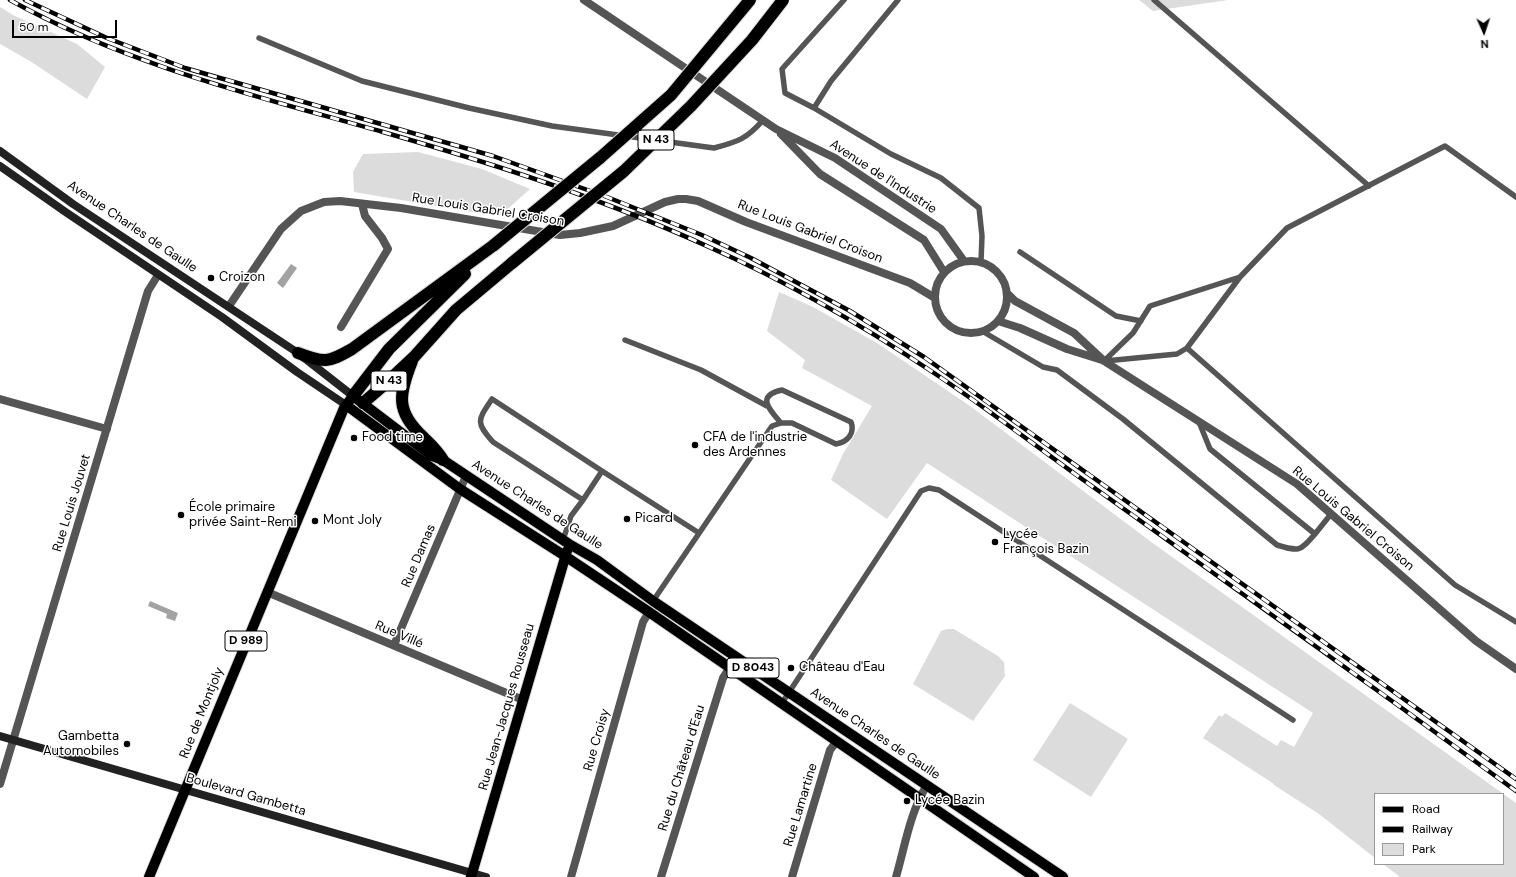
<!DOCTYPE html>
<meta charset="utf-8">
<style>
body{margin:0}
#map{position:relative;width:1516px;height:877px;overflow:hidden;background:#fff;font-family:"DM Sans",sans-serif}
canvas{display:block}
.legend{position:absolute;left:1374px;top:793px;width:130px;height:72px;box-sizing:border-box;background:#fff;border:1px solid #999;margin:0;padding:5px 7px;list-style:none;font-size:12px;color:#000}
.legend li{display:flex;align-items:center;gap:8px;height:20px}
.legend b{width:20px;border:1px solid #999}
.north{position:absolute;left:1464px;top:12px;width:40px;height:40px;-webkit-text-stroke:3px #fff;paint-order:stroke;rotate:177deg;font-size:11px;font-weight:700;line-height:16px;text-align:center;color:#000}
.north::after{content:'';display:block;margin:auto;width:14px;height:18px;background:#000;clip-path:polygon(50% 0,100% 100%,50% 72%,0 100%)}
.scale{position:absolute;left:12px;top:20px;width:105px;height:18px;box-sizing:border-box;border:2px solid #000;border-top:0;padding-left:5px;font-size:12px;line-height:14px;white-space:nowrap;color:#000;-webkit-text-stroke:3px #fff;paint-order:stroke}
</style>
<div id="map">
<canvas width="1516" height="877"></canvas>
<ul class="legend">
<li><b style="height:5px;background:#000"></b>Road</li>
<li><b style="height:5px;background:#000"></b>Railway</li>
<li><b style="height:11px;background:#dcdcdc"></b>Park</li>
</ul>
<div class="north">N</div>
<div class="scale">50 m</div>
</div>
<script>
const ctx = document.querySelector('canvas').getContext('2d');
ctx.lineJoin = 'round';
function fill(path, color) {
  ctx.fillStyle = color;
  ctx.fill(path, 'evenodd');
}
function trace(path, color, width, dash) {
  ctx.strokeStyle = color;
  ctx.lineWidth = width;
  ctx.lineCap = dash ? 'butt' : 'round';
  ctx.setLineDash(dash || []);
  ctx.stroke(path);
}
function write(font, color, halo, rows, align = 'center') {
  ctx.font = font + ' "DM Sans",sans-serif';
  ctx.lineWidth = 3;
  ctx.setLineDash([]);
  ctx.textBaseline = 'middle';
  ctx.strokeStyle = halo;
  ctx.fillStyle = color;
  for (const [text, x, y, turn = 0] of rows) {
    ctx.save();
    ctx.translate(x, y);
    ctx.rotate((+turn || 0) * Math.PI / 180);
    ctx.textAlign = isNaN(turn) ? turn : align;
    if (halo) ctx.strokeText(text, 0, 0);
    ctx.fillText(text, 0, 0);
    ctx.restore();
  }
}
fill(new Path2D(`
 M 1139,0 L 1228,0 L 1153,11 Z
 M 0,7 L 13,15 L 77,44 L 105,67 L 87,99 L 30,61 L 0,44 Z
 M 418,152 L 482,169 L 530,189 L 502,214 L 484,214 L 354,192 L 353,172 L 363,154 Z
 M 779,292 L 813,307 L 877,343 L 970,406 L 1154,544 L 1516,803 L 1516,877 L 1398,877 L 1399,876 L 1383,864 L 1503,864 L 1503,794 L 1375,794 L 1375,858 L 1319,814 L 1274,785 L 1274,784 L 1203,738 L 1219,715 L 1222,717 L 1225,713 L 1277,746 L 1281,740 L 1294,747 L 1313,713 L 927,463 L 887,519 L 831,480 L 843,454 L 872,406 L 802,368 L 805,360 L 767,331 Z
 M 947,629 L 954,629 L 998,656 L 1004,662 L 1005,676 L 973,721 L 913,684 L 941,631 Z
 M 1070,703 L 1128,739 L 1091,797 L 1033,760 Z`), '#dcdcdc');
fill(new Path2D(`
 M 291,264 L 297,268 L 283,288 L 277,283 Z
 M 150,601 L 178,613 L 175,621 L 166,618 L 167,614 L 148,606 Z`), '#a3a3a3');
const primary = new Path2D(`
 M 346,405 L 460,489 L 565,556 L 649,612 L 1034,877
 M 149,877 L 344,408 L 353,396 L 432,456 L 443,460 L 569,544 L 597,560 L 653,601 L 1063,877
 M 471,877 L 567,551`);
const highway = new Path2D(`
 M 298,353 C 324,363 328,363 352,349 L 494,245
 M 412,361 C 399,394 395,411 423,437 C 432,446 436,449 443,460
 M 353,396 L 389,349 L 465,274
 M 363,403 L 384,385 L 414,357 L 456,310 L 512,263`);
trace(primary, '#dbdbdb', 12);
trace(highway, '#dbdbdb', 14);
trace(new Path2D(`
 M 898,0 L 831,81 L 814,108 L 891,154 L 941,178 L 979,208 L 982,236 L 981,262
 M 1154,0 L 1369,186
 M 259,38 L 362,81 L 469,108 L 552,126 L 714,148 C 737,142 747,139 763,120
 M 814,108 L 785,93 L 782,69 L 844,0
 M 1020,252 L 1116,316 L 1141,321
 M 982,331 L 1043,367 L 1057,370 L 1123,419 L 1277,545 C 1300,552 1300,551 1315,534 L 1210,449 L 1199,422
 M 625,340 L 701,370 L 767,406
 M 1187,348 L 1240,277
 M 1104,361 L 1133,333 L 1150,306 L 1240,277 L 1287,228 L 1445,146 L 1516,197
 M 1105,361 L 1177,354 L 1187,348 L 1455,585 L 1516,622
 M 602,471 L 492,399 C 478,420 475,422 493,442 L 583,500 L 602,471 L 699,533
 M 1315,534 L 1331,514
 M 563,540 L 571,516 L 583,500
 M 653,601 L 772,426 L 781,423 L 792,423 L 836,444 C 848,442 855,433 851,422 L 782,390 C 755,396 770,410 781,423
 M 782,703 L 921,491 L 929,488 L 939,490 L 1293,720`), '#555', 5.5);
trace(new Path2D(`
 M 584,0 L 776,129 L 835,158 L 941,229 L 964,261
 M 781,134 L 820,174 L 924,240 L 944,272
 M935 297a36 36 0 1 1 72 0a36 36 0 1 1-72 0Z
 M 1007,293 L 1015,301 L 1074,333 L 1104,361 L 1297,484 L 1476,641 L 1516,669
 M 229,306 L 281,229 L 301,211 L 324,202 L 340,201 L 401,208 L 560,235 L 580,233 L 613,226 L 665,202 L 678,199 L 686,199 L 698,201 L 746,222 L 910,283 L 935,298
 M 998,321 L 1020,328 L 1067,349 L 1102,360
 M 341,327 L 388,249 L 382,238 L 365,216 L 362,204
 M 0,399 L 107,429
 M 267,592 L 523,700
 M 394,645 L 466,476
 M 0,784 L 148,291 L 158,275
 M 571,877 L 643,622 L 649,612
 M 661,877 L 723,678 L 730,667
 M 792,877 L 830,750 L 837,741
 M 896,877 C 905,846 910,812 927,785`), '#555', 8);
trace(new Path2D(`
 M 0,151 L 73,204 L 298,353 L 353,396
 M 0,166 L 67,213 L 222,317 L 297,372 L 346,405
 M 0,736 L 486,877`), '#222', 8);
trace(primary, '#000', 10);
trace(highway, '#000', 12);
const rail = new Path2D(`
 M 10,0 C 127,65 256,96 383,132 C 494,164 604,199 709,247 C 788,282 862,325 934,373 C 991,411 1046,454 1103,494 C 1241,592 1379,691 1516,791
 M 25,0 L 107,38 L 185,68 L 493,156 L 607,197 L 702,235 L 751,258 L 850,311 L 924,357 L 1516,779`);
trace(rail, '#000', 4.5);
trace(rail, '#fff', 3, [9]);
const highwayBridge = new Path2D(`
 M 494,245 L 601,157 L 671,95 L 750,0
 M 512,263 L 624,171 L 691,106 L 752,40 L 783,0`);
trace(highwayBridge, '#dbdbdb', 14, []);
trace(highwayBridge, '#000', 12);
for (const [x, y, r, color] of [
 [211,278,4,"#000"],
 [354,438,4,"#000"],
 [695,445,4,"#000"],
 [181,515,4,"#000"],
 [627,519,4,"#000"],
 [315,521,4,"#000"],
 [995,542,4,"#000"],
 [791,668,4,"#000"],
 [127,744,4,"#000"],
 [907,801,4,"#000"]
]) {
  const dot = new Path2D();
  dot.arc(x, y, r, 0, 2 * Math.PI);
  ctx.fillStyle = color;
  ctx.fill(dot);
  trace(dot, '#fff', 1.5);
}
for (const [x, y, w] of [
 [656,140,36],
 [389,381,36],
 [246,641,42],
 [753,668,52]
]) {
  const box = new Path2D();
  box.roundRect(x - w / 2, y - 10, w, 20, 3);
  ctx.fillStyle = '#fff';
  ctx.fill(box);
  trace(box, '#000', 1);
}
write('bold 12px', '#000', null, [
 ["N 43",656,140],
 ["N 43",389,381],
 ["D 989",246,641],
 ["D 8043",753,668]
]);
write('13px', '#000', '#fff', [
 ["Avenue de l'Industrie",883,177,33],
 ["Rue Louis Gabriel Croison",488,210,9],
 ["Avenue Charles de Gaulle",132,227,34],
 ["Rue Louis Gabriel Croison",810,232,21],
 ["Rue Louis Jouvet",72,503,-73],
 ["Avenue Charles de Gaulle",537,505,33],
 ["Rue Louis Gabriel Croison",1353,519,40],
 ["Rue Damas",419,556,-67],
 ["Rue Villé",399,635,23],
 ["Rue Jean-Jacques Rousseau",507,707,-74],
 ["Rue de Montjoly",202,713,-68],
 ["Avenue Charles de Gaulle",875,734,34],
 ["Rue Croisy",597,740,-74],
 ["Rue du Château d'Eau",682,768,-73],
 ["Boulevard Gambetta",246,795,16],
 ["Rue Lamartine",801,805,-73]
]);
write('13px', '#000', '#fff', [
 ["Croizon",219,278],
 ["Food time",362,438],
 ["CFA de l'industrie",703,438],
 ["des Ardennes",703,453],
 ["École primaire",189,508],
 ["privée Saint-Remi",189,523],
 ["Picard",635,519],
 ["Mont Joly",323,521],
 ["Lycée",1003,535],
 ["François Bazin",1003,550],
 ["Château d'Eau",799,668],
 ["Gambetta",119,737,"right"],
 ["Automobiles",119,752,"right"],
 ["Lycée Bazin",915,801]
], 'left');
</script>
